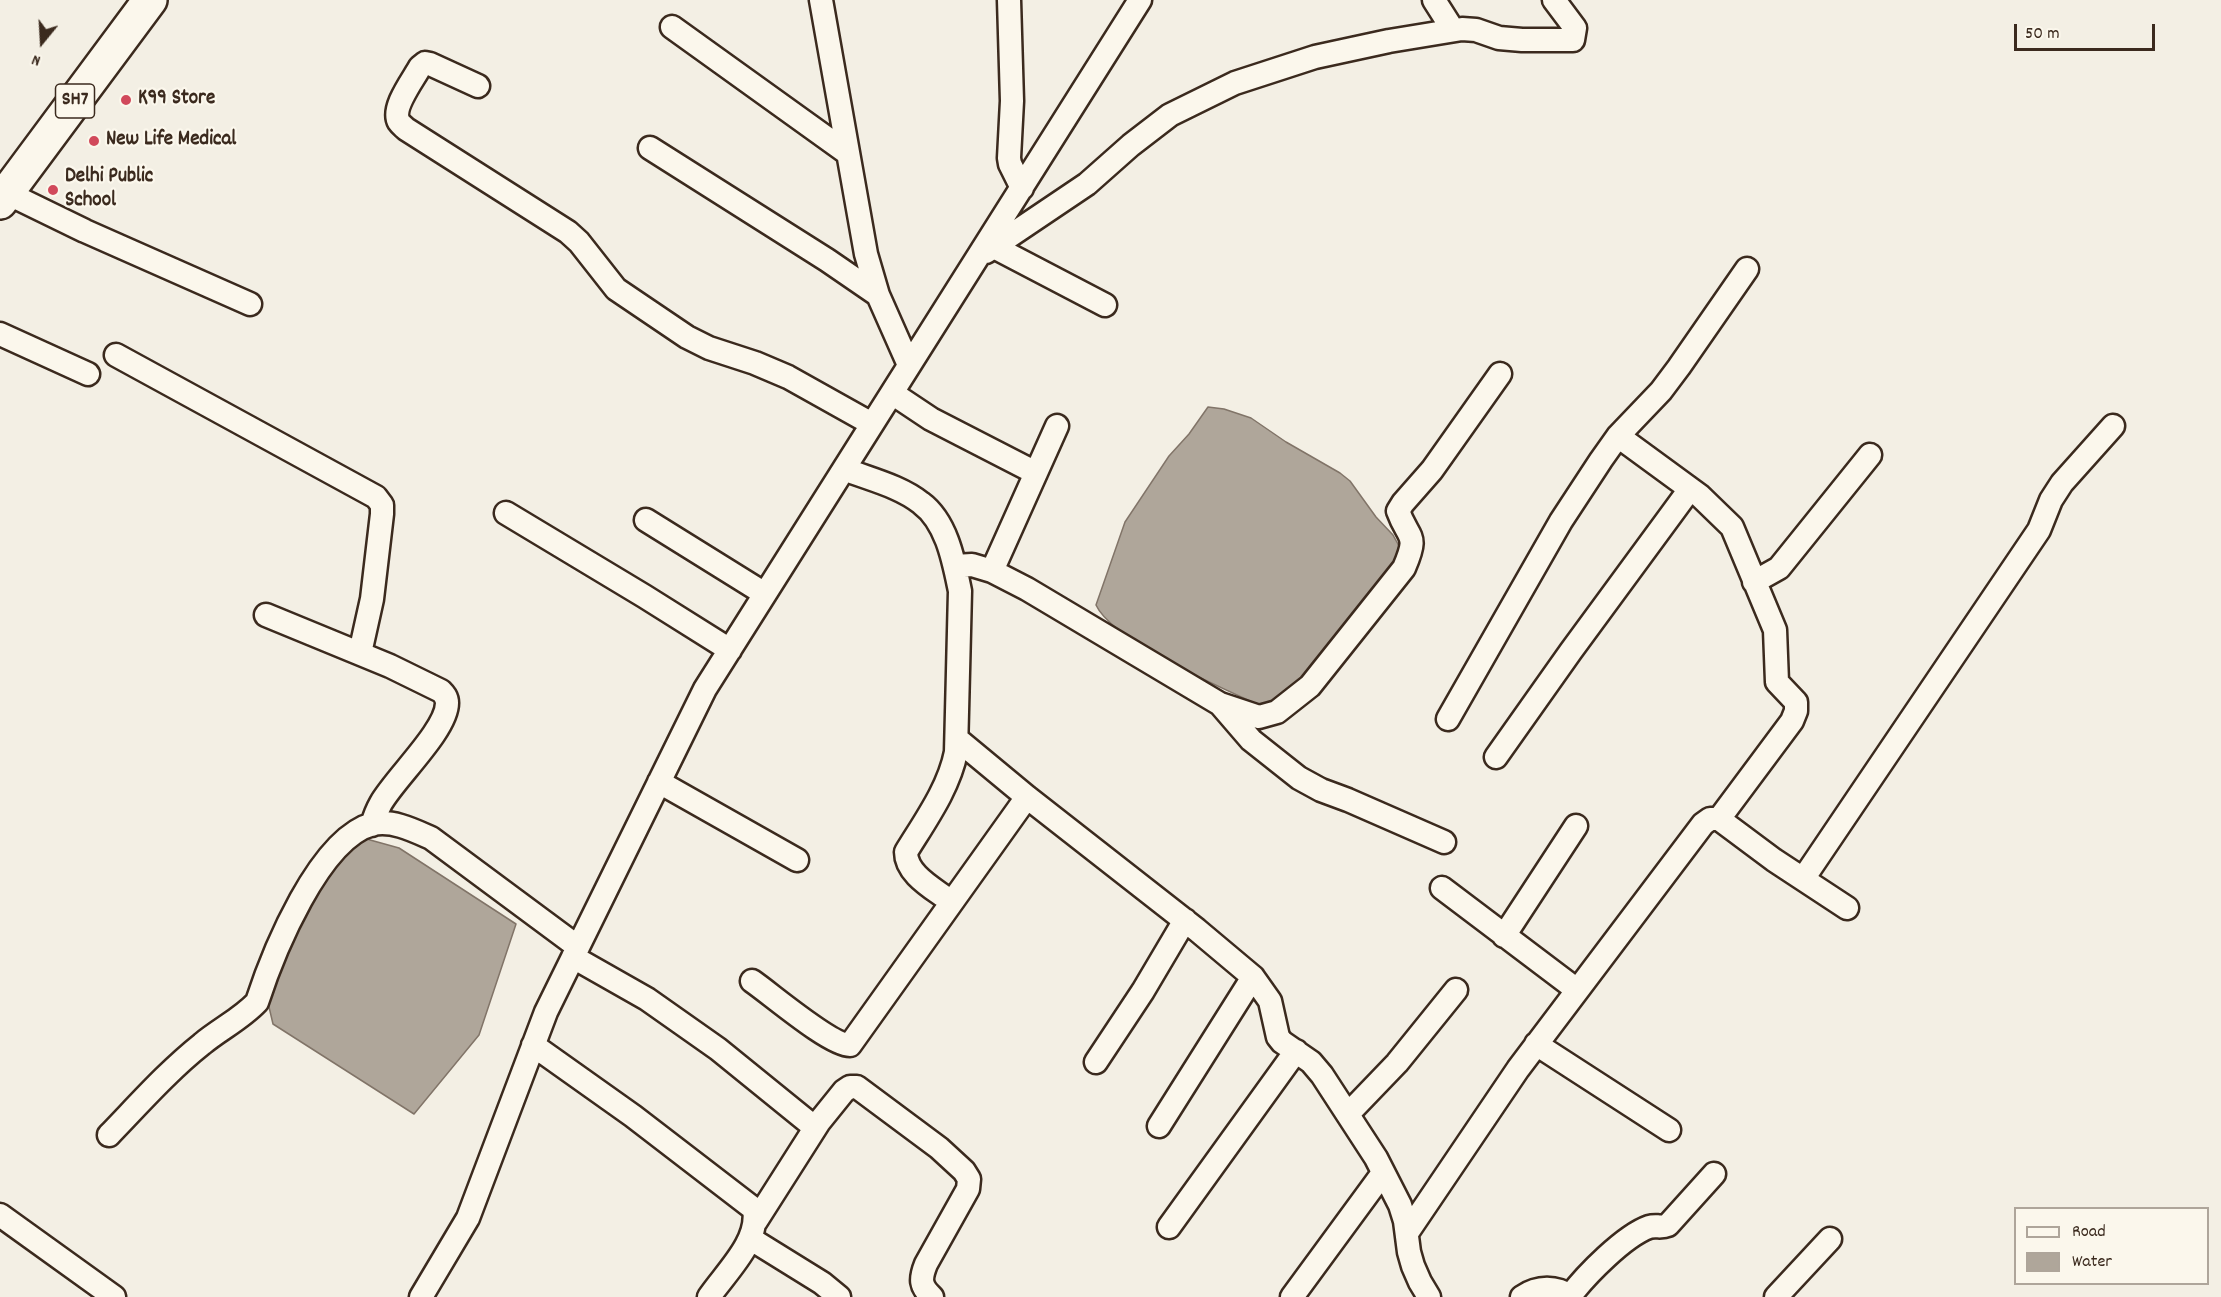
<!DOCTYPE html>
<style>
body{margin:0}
#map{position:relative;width:2221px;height:1297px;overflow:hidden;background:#f3efe4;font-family:Dekko,sans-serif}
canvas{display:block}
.legend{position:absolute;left:2014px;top:1207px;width:195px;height:78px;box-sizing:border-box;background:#fbf7ec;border:2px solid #aea59a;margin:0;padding:8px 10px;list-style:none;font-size:18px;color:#3b2a1e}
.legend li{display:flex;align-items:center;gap:12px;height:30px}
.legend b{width:30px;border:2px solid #aea59a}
.north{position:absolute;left:12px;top:12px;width:60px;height:60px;-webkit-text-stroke:4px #fbf7ec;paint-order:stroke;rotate:198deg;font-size:16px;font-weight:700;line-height:24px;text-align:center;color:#3b2a1e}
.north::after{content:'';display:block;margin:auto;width:21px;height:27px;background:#3b2a1e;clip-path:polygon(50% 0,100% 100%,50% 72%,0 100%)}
.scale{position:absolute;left:2014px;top:24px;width:141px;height:27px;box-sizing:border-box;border:3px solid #3b2a1e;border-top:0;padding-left:8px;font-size:18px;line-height:21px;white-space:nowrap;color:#3b2a1e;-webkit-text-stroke:4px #fbf7ec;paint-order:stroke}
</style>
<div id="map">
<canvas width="2221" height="1297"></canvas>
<ul class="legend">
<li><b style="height:8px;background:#fbf7ec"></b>Road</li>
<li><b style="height:16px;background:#afa69a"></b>Water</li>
</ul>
<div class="north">N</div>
<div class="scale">50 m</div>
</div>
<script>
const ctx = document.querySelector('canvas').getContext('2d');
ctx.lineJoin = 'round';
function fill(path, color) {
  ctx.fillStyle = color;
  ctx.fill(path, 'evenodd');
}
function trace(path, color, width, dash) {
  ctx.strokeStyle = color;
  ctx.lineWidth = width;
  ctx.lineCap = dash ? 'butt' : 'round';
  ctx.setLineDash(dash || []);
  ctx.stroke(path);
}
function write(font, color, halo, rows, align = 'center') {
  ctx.font = font + ' Dekko,sans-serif';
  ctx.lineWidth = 4.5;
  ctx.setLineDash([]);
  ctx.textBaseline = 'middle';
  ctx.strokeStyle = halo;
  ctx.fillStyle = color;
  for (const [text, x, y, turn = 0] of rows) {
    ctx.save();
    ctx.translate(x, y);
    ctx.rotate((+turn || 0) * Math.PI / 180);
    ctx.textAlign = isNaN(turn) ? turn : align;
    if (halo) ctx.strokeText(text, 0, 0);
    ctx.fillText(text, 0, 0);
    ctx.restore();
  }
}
const water = new Path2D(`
 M 1208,407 L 1224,409 L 1251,418 L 1286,442 L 1340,473 L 1350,481 L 1376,517 L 1393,535 L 1399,546 L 1391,572 L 1313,669 L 1268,709 C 1230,692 1112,641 1096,605 L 1125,522 L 1169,456 L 1189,434 Z
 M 363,838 L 399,848 L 516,924 L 479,1035 L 414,1114 L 273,1024 L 265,990 L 324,873 Z`);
fill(water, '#afa69a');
trace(water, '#817468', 1.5);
const minor = new Path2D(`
 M 821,0 L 866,254 L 878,295 L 909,365
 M 1009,0 L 1012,101 L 1009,158 L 1010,164 L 1022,188
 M 1434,0 L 1453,30
 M 672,27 L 846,152
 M 478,86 L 430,64 L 425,63 L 420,67 C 413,80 391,108 399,122 C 401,125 404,127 406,129 L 568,232 L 579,242 L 616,289 L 687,337 L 709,348 L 755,363 L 788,377 L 872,424
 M 650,148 L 827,260 L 878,295
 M 7,193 L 85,231 L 250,304
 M 994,247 L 1105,305
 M 986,252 L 1087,184 L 1131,145 L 1170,115 L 1235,83 L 1315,57 L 1389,41 L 1462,29 L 1476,30 L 1499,38 L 1522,40 L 1573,40 L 1575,28 L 1554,0
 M 0,334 L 88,374
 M 116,355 L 376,497 L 382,505 L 382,514 L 372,599 L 360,653
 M 892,393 L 931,419 L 1036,473
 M 1618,436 L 1700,496 L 1732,527 L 1775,630 L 1777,682 L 1796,702 L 1796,711 L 1792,721 L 1719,819
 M 844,469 C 869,479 900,486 921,503 C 947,522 954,562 960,591 L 956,752 C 949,788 925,821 906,852 C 906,875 935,889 951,902
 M 506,513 L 644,596 L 730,650
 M 646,520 L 765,594
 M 955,566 L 972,565 L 992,571 L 1027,589 L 1220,704 L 1259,717 L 1277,712 L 1310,686 L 1404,568 C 1419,533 1409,541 1398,511 L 1403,503 L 1432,470 L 1500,374
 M 992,571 L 1057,426
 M 1754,582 L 1779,568 L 1870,455
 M 266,615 L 390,666 L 441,691 C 444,694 447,697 447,703 C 447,730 395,778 381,803 C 377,810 374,818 372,825
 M 1220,704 L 1251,740 L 1299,778 L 1321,790 L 1348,800 L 1444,842
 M 1448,719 L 1561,521 L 1601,460 L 1618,436 L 1661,391 L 1679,367 L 1747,269
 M 957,739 L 1027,797 L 1197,930 L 1253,977 L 1270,1001 L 1278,1037 L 1282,1042 L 1311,1062 L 1322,1075 L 1376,1158 L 1400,1205 L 1405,1221 L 1409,1252 L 1413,1266 L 1420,1282 L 1429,1297
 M 1496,757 L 1571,651 L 1690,489
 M 659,782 L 797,860
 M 1803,879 L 2039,530 L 2051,500 L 2062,483 L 2113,426
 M 1442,888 L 1577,990
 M 1504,936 L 1576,826
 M 573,957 L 647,999 L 718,1049 L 808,1122 L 815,1124 L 819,1122 L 844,1091 L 850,1087 L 857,1087 L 939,1148 L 964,1171 L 969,1179 L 968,1189 L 926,1264 C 920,1279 920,1286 932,1297
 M 752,981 C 771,994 830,1045 850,1045 L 1027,797
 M 1536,1044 L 1669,1130
 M 533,1045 L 633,1116 L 754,1209 C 760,1241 726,1272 709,1297
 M 1096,1062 L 1143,991 L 1185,920
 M 1348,1114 L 1397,1063 L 1456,990
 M 1159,1126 L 1253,977
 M 109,1135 C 139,1104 168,1071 202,1044 C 220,1029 241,1019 257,1002 C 273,953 319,838 373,824 C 393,820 413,830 431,838 L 578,947
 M 0,1215 L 114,1297
 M 756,1221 L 819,1122
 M 1169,1227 L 1296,1051
 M 1407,1233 L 1518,1069 L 1703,824 L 1710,819 L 1719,819 L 1774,860 L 1847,908
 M 751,1239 L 822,1283 L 839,1297
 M 1570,1296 C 1586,1275 1624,1236 1649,1227 C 1656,1225 1661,1228 1668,1225 L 1714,1174
 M 421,1297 L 468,1218 L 546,1012 L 705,689 L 1140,0
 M 1292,1297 L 1383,1173
 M 1522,1297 C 1538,1286 1556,1286 1572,1297
 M 1776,1297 L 1830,1239`);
const primary = new Path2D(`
 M 0,202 L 150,0`);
trace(minor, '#3b2a1e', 27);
trace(primary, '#3b2a1e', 38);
trace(minor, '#fbf7ec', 22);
trace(primary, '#fbf7ec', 33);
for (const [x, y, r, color] of [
 [126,100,6,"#d1495b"],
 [94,141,6,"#d1495b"],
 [53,190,6,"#d1495b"]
]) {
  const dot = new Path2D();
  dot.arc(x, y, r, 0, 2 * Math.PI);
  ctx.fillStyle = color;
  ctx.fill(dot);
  trace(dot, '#fbf7ec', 2);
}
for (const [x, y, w] of [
 [75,101,39]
]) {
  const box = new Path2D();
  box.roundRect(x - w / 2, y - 17, w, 34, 4.5);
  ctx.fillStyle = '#fbf7ec';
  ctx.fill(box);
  trace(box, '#3b2a1e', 1.5);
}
write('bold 20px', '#3b2a1e', null, [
 ["SH7",75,101]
]);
write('bold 21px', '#3b2a1e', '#fbf7ec', [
 ["K99 Store",138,100],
 ["New Life Medical",106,141],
 ["Delhi Public",65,178],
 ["School",65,202]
], 'left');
</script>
